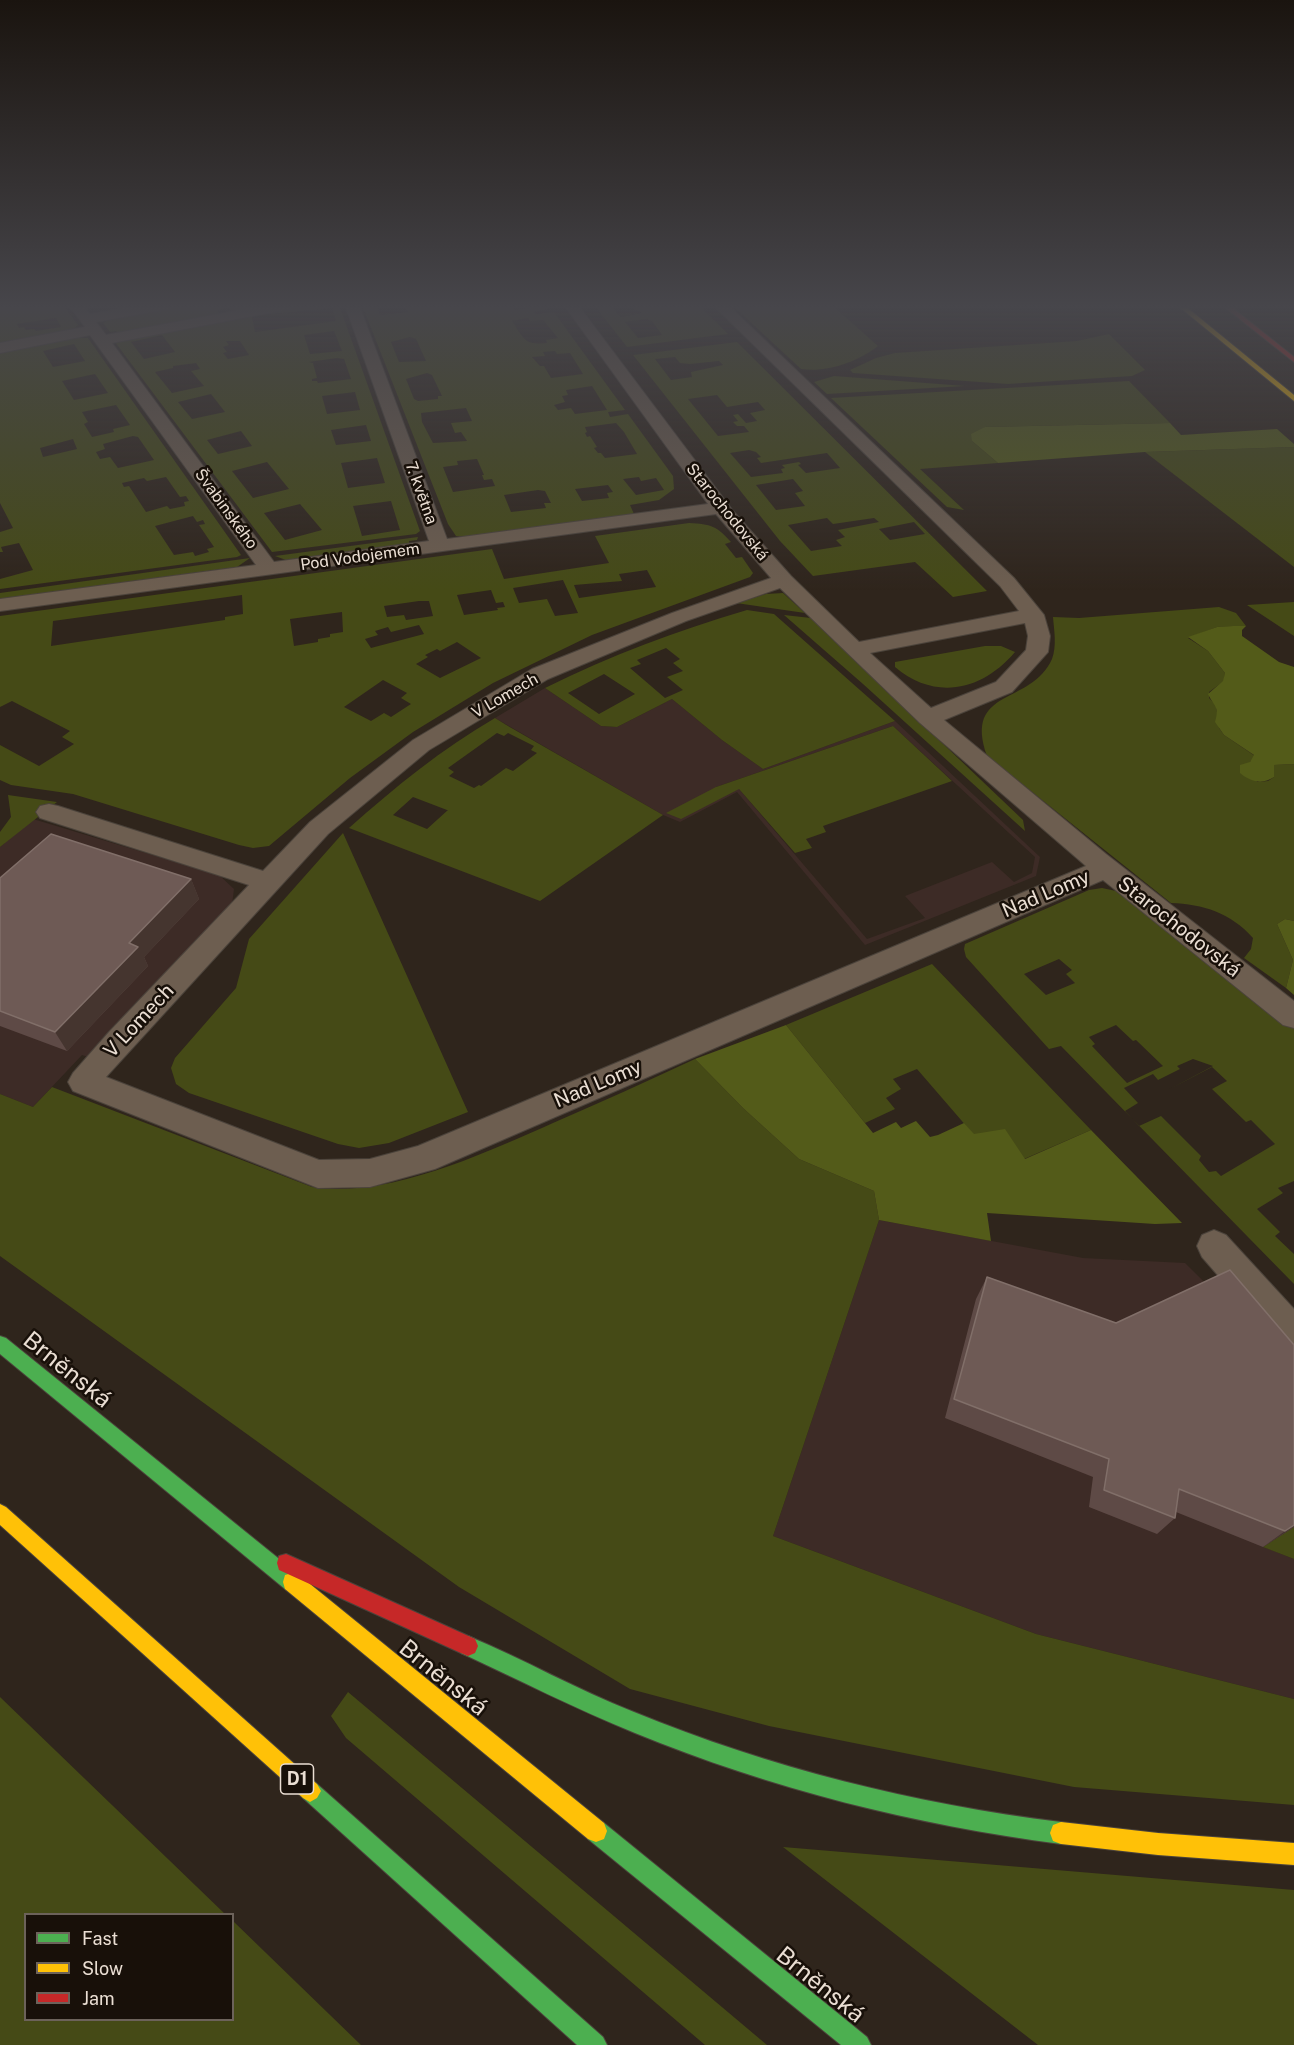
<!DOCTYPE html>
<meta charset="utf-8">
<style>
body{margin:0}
#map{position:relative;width:1294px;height:2045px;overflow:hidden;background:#2f251c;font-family:"Public Sans",sans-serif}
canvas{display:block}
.legend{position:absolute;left:24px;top:1913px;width:210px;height:108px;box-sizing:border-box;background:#181009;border:2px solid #6c625a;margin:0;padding:8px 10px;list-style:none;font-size:18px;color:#eaded3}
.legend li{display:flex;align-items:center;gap:12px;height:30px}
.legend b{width:30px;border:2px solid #6c625a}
</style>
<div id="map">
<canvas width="1294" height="2045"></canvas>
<ul class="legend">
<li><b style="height:8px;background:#4caf50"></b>Fast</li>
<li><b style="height:8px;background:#ffc107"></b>Slow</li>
<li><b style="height:8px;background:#c62828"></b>Jam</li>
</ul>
</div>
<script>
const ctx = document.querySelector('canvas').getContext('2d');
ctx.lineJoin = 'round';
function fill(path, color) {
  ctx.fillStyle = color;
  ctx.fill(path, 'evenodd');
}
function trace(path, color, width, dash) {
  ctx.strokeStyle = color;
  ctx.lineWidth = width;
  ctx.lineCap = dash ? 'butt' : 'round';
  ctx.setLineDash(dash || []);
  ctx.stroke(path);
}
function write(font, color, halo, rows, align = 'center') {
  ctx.font = font + ' "Public Sans",sans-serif';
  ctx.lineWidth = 5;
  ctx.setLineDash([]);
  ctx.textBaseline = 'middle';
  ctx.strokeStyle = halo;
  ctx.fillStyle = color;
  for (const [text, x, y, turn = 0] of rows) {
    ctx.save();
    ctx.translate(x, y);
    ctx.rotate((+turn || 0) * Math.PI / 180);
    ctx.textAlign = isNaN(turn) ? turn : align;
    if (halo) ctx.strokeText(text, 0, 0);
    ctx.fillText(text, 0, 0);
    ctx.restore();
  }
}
fill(new Path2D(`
 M 545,688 L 601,726 L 617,727 L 672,699 L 722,740 L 763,769 L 895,721 L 1040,857 L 1036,876 L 865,945 L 737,792 L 680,822 L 663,815 L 495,718 ZM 893,726 L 1035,857 L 1032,873 L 1014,882 L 992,862 L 905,896 L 925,918 L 867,939 L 739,789 L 716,787 Z
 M 33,819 L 219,875 L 234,889 L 232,905 L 91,1058 L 82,1055 L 33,1107 L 0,1094 L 0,847 Z
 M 879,1220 L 1083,1258 L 1185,1263 L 1294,1371 L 1294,1543 L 1264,1547 L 1294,1559 L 1294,1699 L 1036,1634 L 773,1536 Z`), '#3d2b26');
fill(new Path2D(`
 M 0,305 L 63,305 L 78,325 L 73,330 L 0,343 ZM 56,318 L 61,327 L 36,331 L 34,329 L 26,330 L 24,327 L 19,328 L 17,324 Z
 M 182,305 L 269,305 L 234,312 L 229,307 L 217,310 L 220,314 L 118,334 L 116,331 L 110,332 L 103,323 L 112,318 Z
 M 339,305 L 420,531 L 416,534 L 272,552 L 115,342 L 291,308 ZM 332,308 L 336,321 L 255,332 L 252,316 ZM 334,331 L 342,351 L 310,354 L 304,335 ZM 162,335 L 175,352 L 144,359 L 131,342 ZM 226,341 L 240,341 L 249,355 L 228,359 L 223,353 L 227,352 L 223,347 L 229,345 ZM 337,358 L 344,359 L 351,379 L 318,383 L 317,381 L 312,381 L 312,379 L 317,378 L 313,363 L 309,362 ZM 196,363 L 200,369 L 191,371 L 204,386 L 172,393 L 155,372 L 173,368 L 173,366 ZM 355,392 L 360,410 L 327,414 L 322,396 ZM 211,394 L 225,412 L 192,419 L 178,402 ZM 366,425 L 371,441 L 336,445 L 331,430 ZM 241,431 L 252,446 L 218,454 L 207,440 ZM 377,458 L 385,483 L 348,488 L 341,463 ZM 267,462 L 289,489 L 253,498 L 232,471 ZM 391,501 L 400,530 L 362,536 L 353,506 ZM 300,504 L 322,530 L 285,540 L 264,513 Z
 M 362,305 L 387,305 L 377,306 L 380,315 L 408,312 L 405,305 L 512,305 L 515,310 C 523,309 530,308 536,307 L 535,305 L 549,305 L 551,308 L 534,312 L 536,314 L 554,312 L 625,410 L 608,412 L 610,417 L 628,414 L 673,476 L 674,489 L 659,500 L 630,505 L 634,514 L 465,537 L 456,536 L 448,524 ZM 528,318 L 530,321 L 543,320 L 558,338 L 546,340 L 547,343 C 524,345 525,340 512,321 ZM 410,337 L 416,339 L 426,361 L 399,362 L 391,342 ZM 555,351 L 557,354 L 570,353 L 583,374 L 551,378 L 544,366 L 540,366 L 532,357 L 545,356 L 543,352 ZM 427,373 L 432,375 L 442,396 L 438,396 L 438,399 L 418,401 L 414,399 L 406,379 ZM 592,386 L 607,410 L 575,414 L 571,408 L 558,410 L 554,405 L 565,402 L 562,396 L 568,395 L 566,390 ZM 466,408 L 472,421 L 451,423 L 455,433 L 461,432 L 467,441 L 433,443 L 422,422 L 421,413 ZM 616,423 L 624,432 L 637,454 L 605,458 L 601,453 L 598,453 L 594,448 L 597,447 L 590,436 L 587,437 L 585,433 L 587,432 L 585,427 ZM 477,459 L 484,475 L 482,475 L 484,480 L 492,479 L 495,486 L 453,492 L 443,467 L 458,465 L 457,461 ZM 639,477 L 641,481 L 656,478 L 664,490 L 636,495 L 623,479 ZM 608,485 L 613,492 L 607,493 L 609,498 L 582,501 L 575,489 ZM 538,490 L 545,491 L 551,503 L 544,503 L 546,508 L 511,512 L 504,495 Z
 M 594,305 L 610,305 L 621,317 L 642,313 L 631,307 L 699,305 L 728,334 L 627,347 ZM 646,319 L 652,321 L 662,335 L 638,338 L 625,322 Z
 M 732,305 L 832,305 L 878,346 C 858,362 826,373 801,369 Z
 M 1109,334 L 1145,370 L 1132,376 L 1008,384 L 853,373 L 850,370 L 876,358 L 895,353 L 1077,341 Z
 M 76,338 L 88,338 L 241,555 L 237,557 L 0,589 L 0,579 L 33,570 L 19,543 L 1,547 L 3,552 L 0,552 L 0,532 L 13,528 L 0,503 L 0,352 ZM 74,344 L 85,361 L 53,367 L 43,351 ZM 95,374 L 108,393 L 74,400 L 62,381 ZM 116,405 L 130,425 L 113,429 L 114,432 L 92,437 L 84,424 L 88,422 L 82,412 ZM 133,436 L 138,437 L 154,460 L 118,468 L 110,457 L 100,459 L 96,452 L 105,449 L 103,444 ZM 73,439 L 77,449 L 43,457 L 40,448 ZM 166,477 L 180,497 L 186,496 L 189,501 L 184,502 L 185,506 L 170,509 L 167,506 L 146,512 L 129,486 L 124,487 L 122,483 L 144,478 L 147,481 ZM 193,516 L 197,522 L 203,520 L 205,524 L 199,525 L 214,547 L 207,549 L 209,552 L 195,556 L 193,552 L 174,555 L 155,526 Z
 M 737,342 L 987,591 L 953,597 L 915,562 L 813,576 L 780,541 L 633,355 ZM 675,357 L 680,363 L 690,364 L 719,361 L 723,365 L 691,372 L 692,377 L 671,380 L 655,359 ZM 717,395 L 727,407 L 758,402 L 765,410 L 750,413 L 757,421 L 746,423 L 738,414 L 733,415 L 738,421 L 733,422 L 737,426 L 744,426 L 749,432 L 718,436 L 688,399 ZM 749,450 L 756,452 L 761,457 L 757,458 L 761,463 L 827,453 L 840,468 L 806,473 L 798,465 L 801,464 L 799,462 L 782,465 L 785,468 L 781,469 L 783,473 L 751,477 L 730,453 ZM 793,479 L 803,491 L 795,493 L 805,506 L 776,510 L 756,485 ZM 827,518 L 833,524 L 874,518 L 879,522 L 838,530 L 845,537 L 836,540 L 842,546 L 811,551 L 788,525 ZM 914,522 L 925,534 L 890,540 L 879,529 Z
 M 834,376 L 965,386 L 827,394 L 814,382 Z
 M 1129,381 L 1170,423 L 985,427 L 972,441 L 998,463 L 920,469 L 964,510 L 947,507 L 831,398 Z
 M 1294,447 L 1294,567 L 1145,452 Z
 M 689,523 C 711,524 717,526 731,542 L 725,544 L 736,558 L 742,557 L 753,573 L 750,577 L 592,635 L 493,683 L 413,732 L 350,778 L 269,846 L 253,848 L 239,845 L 73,794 L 11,785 L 0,780 L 0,745 L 39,766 L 74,744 L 62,737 L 70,731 L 12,701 L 0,707 L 0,616 L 492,549 L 504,579 L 609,563 L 595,536 ZM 647,570 L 656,587 L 579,598 L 574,585 L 622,581 L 619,574 ZM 563,580 L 578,613 L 555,616 L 547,599 L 519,603 L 513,588 ZM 491,590 L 496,603 L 503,602 L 505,607 L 497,608 L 498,610 L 464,615 L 457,595 ZM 242,595 L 243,614 L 225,617 L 225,620 L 51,646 L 53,621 ZM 419,601 L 429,601 L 433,616 L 406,620 L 404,615 L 387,617 L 384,606 ZM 342,612 L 343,632 L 330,634 L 330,637 L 318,639 L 318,642 L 294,646 L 290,619 ZM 419,625 L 424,634 L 371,648 L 365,639 L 378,635 L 375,631 L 388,627 L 391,632 ZM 457,642 L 481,658 L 440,678 L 416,664 L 428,657 L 425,655 L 437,649 L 440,651 ZM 383,680 L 407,693 L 401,698 L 411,704 L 391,717 L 384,713 L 371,721 L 344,707 Z
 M 418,537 L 417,540 L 409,541 L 409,544 L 286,560 L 275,556 Z
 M 250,558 L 237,567 L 0,599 L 0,593 Z
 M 783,593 L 805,613 L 736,603 L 766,594 Z
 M 1294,602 L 1294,636 L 1247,605 Z
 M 1219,607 L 1236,613 L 1246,626 L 1217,627 L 1188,638 L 1208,651 L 1225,673 L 1224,681 L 1209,692 L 1209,698 L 1216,705 L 1219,728 L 1224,735 L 1255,756 L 1250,762 L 1257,782 L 1268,781 L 1274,777 L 1274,765 L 1294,764 L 1294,921 L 1285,919 L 1277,924 L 1293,960 L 1286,988 L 1244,958 L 1251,949 L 1253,938 C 1231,913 1203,904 1171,903 L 987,756 C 963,687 1031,706 1052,659 C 1057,646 1054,630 1053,617 L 1079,618 Z
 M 747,610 L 774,614 L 895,721 L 763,769 L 722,740 L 672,699 L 617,727 L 601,726 L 545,688 C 612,655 676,631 747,610 ZM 666,648 L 680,659 L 673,663 L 683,671 L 667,677 L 683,690 L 665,698 L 630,668 L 641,664 L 637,660 ZM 604,674 L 635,694 L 599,714 L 568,693 Z
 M 784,615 L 811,618 L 1023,820 L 1025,831 L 863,684 Z
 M 985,646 L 1001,646 L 1015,652 C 982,691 935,701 895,667 L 895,662 Z
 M 495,718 L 508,726 L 663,815 L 540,901 L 349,828 C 395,787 442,749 495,718 ZM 497,733 L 504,736 L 508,733 L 534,746 L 531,750 L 537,753 L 513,771 L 506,768 L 481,786 L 479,785 L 474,788 L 449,776 L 454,772 L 448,768 ZM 413,797 L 447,810 L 448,810 L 427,829 L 393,815 Z
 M 893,726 L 952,781 L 823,826 L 826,832 L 806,839 L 812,848 L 795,853 L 739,789 L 681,819 L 666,813 L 716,787 Z
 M 8,795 L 57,802 L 0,847 L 0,832 L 11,817 Z
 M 343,833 L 468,1112 L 389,1143 L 359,1148 L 338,1144 L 189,1093 L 176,1084 L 171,1068 L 175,1058 L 236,988 L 249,939 Z
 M 1102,888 L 1116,891 L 1294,1028 L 1294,1181 L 1278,1188 L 1283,1193 L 1257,1209 L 1280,1232 L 1275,1236 L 1294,1254 L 1294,1284 L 1061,1046 L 1049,1049 L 966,957 L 964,949 L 965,944 L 1089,890 ZM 1059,959 L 1072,970 L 1066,974 L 1075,983 L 1046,995 L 1024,974 ZM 1116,1025 L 1133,1041 L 1136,1040 L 1163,1066 L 1127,1083 L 1092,1046 L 1095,1044 L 1089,1037 ZM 1193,1059 L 1213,1066 L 1168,1090 L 1212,1067 L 1227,1081 L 1212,1089 L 1246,1122 L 1251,1120 L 1275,1144 L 1221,1176 L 1216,1171 L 1209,1172 L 1199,1160 L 1201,1156 L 1161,1116 L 1139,1126 L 1125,1111 L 1138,1103 L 1124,1088 L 1153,1074 L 1158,1080 L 1180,1069 L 1177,1066 Z
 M 932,964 L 1091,1130 L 1024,1159 L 974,1135 L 917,1069 L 893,1079 L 901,1089 L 886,1098 L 895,1109 L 865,1123 L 786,1025 Z
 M 695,1059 L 743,1108 L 799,1159 L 874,1191 L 879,1220 L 773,1536 L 1036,1634 L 1294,1699 L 1294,1805 L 1074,1787 L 769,1726 L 630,1689 L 459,1587 L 0,1256 L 0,1094 L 33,1107 L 52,1087 L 312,1187 C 387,1199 485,1153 553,1123 C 601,1102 648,1081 695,1059 Z
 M 1294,1527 L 1294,1559 L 1263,1547 Z
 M 348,1692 L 767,2045 L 705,2045 L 346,1738 L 331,1716 Z
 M 0,1697 L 225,1914 L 26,1914 L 26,2020 L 232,2020 L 233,1921 L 361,2045 L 0,2045 Z
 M 783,1847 L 1294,1890 L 1294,2045 L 1038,2045 Z`), '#454a16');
fill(new Path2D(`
 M 1170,423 L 1181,435 L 1277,429 L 1294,444 L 1294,447 L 1145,452 L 998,463 L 972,441 L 971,434 L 985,427 Z
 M 1233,626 L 1246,626 L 1242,630 L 1242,636 L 1279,662 L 1294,667 L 1294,764 L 1274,765 L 1274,777 C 1262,785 1251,782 1240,773 L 1240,765 L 1250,762 L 1254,755 L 1224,735 L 1215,722 C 1220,706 1214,707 1208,694 L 1223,681 L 1225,673 L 1208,651 L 1188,637 L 1217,627 Z
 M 1285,919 L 1294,921 L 1294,995 L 1286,988 L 1293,960 L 1277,924 Z
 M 786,1025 L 873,1133 L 896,1122 L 901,1128 L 916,1121 L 930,1137 L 938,1135 L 964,1123 L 974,1134 L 1005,1129 L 1025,1159 L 1091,1130 L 1182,1223 L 1155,1224 L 987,1213 L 991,1241 L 879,1220 L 874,1191 L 799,1159 L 743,1108 L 695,1059 Z`), '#535b19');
const street = new Path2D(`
 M 69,305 L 83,305 L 90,314 L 144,305 L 174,305 L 167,309 L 96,322 L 106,335 L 267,305 L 296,305 L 289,309 L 112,343 L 274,562 L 429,541 L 345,305 L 359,305 L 447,539 L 708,504 L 564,305 L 578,305 L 733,511 L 791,576 L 859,642 L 1019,611 L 1000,586 L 713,305 L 728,305 L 1014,578 L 1044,615 L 1050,636 L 1048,652 L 1012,692 L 944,720 L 1106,854 L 1294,1001 L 1294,1028 L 1283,1025 L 1103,880 L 435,1169 L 370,1187 L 318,1188 L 73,1091 L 68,1082 L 73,1073 L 109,1032 L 249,885 L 40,818 L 36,812 L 40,806 L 49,804 L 58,806 L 263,871 L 310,822 L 413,740 L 532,669 L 672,613 L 771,578 L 716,514 L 0,611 L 0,599 L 256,565 L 90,335 L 0,353 L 0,343 L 85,327 ZM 780,588 L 920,723 L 1086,866 L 418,1146 L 370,1159 L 319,1160 L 106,1077 L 328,834 L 429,750 L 548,679 L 686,621 ZM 1025,623 L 1028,636 L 1026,650 L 996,682 L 931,708 L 870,653 Z
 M 1214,1230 L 1226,1235 L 1294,1309 L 1294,1353 L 1281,1348 L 1202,1257 L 1197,1246 L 1202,1235 Z`);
const fast = new Path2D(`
 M 0,1336 L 6,1338 L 299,1575 L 301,1582 L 299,1589 L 292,1591 L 285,1589 L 0,1354 Z
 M 468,1636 C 524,1659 577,1690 634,1712 C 771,1768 914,1804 1061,1822 L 1069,1825 L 1072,1833 L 1069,1841 L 1061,1844 C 915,1825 772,1789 635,1733 C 576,1709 519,1680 461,1653 L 458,1646 L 461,1639 Z
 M 310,1780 L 317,1784 L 603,2037 L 607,2045 L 577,2045 L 303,1798 L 299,1791 L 303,1784 Z
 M 596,1820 L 604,1823 L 867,2037 L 871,2045 L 841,2045 L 588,1839 L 585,1831 L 588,1823 Z`);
const slow = new Path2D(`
 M 1177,305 L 1184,305 L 1294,395 L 1294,401 Z
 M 0,1504 L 6,1507 L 317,1784 L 321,1791 L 317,1798 L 310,1802 L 303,1798 L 0,1525 Z
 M 292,1573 L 299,1575 L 604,1823 L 607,1831 L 604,1839 L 596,1842 L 588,1839 L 285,1589 L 283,1582 L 285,1575 Z
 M 1061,1822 L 1158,1833 L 1294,1843 L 1294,1865 L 1158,1855 L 1061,1844 L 1053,1841 L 1050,1833 L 1053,1825 Z`);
const jam = new Path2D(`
 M 1222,305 L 1229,305 L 1294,357 L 1294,362 Z
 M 286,1554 L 475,1639 L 478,1646 L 475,1653 L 468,1656 L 461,1653 L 279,1570 L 277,1563 L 279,1556 Z`);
trace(street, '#4b433b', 2);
trace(fast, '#4b433b', 2);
trace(slow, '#4b433b', 2);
trace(jam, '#4b433b', 2);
fill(street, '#6d5e50');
fill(fast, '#4caf50');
fill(slow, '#ffc107');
fill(jam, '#c62828');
fill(new Path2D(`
 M 0,878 L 191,879 L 199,899 L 144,957 L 148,966 L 67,1051 L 0,1026 Z
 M 987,1277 L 1116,1323 L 1294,1345 L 1294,1527 L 1263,1547 L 1176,1512 L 1175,1518 L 1157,1534 L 1089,1507 L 1093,1477 L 945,1418 L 976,1299 Z`), '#5e4a46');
fill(new Path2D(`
 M 191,879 L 199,899 L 144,957 L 148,966 L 67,1051 L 55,1032 L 129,943 Z
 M 1294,1525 L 1294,1527 L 1263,1547 L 1285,1531 Z`), '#45352f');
const building = new Path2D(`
 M 51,834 L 191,879 L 129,943 L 138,947 L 55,1032 L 0,1011 L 0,878 Z
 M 1230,1270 L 1294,1345 L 1294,1525 L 1285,1531 L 1179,1489 L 1175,1518 L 1104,1490 L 1109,1459 L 954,1399 L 987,1277 L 1116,1323 Z`);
fill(building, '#6e5a55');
trace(building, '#816f69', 1.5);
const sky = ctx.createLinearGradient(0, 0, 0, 591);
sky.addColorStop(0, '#1a140f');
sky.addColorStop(0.52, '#47464b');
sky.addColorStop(1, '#47464b00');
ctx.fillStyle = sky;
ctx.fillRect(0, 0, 1294, 591);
write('16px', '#eaded3', '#181009', [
 ["7. května",421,493,70],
 ["Švabinského",226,509,54],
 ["Starochodovská",727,512,51],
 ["Pod Vodojemem",360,557,-8],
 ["V Lomech",505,696,-30]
]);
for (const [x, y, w] of [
 [297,1779,33]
]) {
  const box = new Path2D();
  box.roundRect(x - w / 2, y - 15, w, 30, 4.5);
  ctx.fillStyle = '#181009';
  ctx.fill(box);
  trace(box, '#eaded3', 1.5);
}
write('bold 18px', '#eaded3', null, [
 ["D1",297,1779]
]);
write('20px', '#eaded3', '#181009', [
 ["Nad Lomy",1046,894,-23],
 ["Starochodovská",1179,927,38],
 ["V Lomech",139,1021,-47],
 ["Nad Lomy",598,1084,-23]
]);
write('24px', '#eaded3', '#181009', [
 ["Brněnská",67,1370,39],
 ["Brněnská",443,1678,39],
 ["Brněnská",820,1985,39]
]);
</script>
